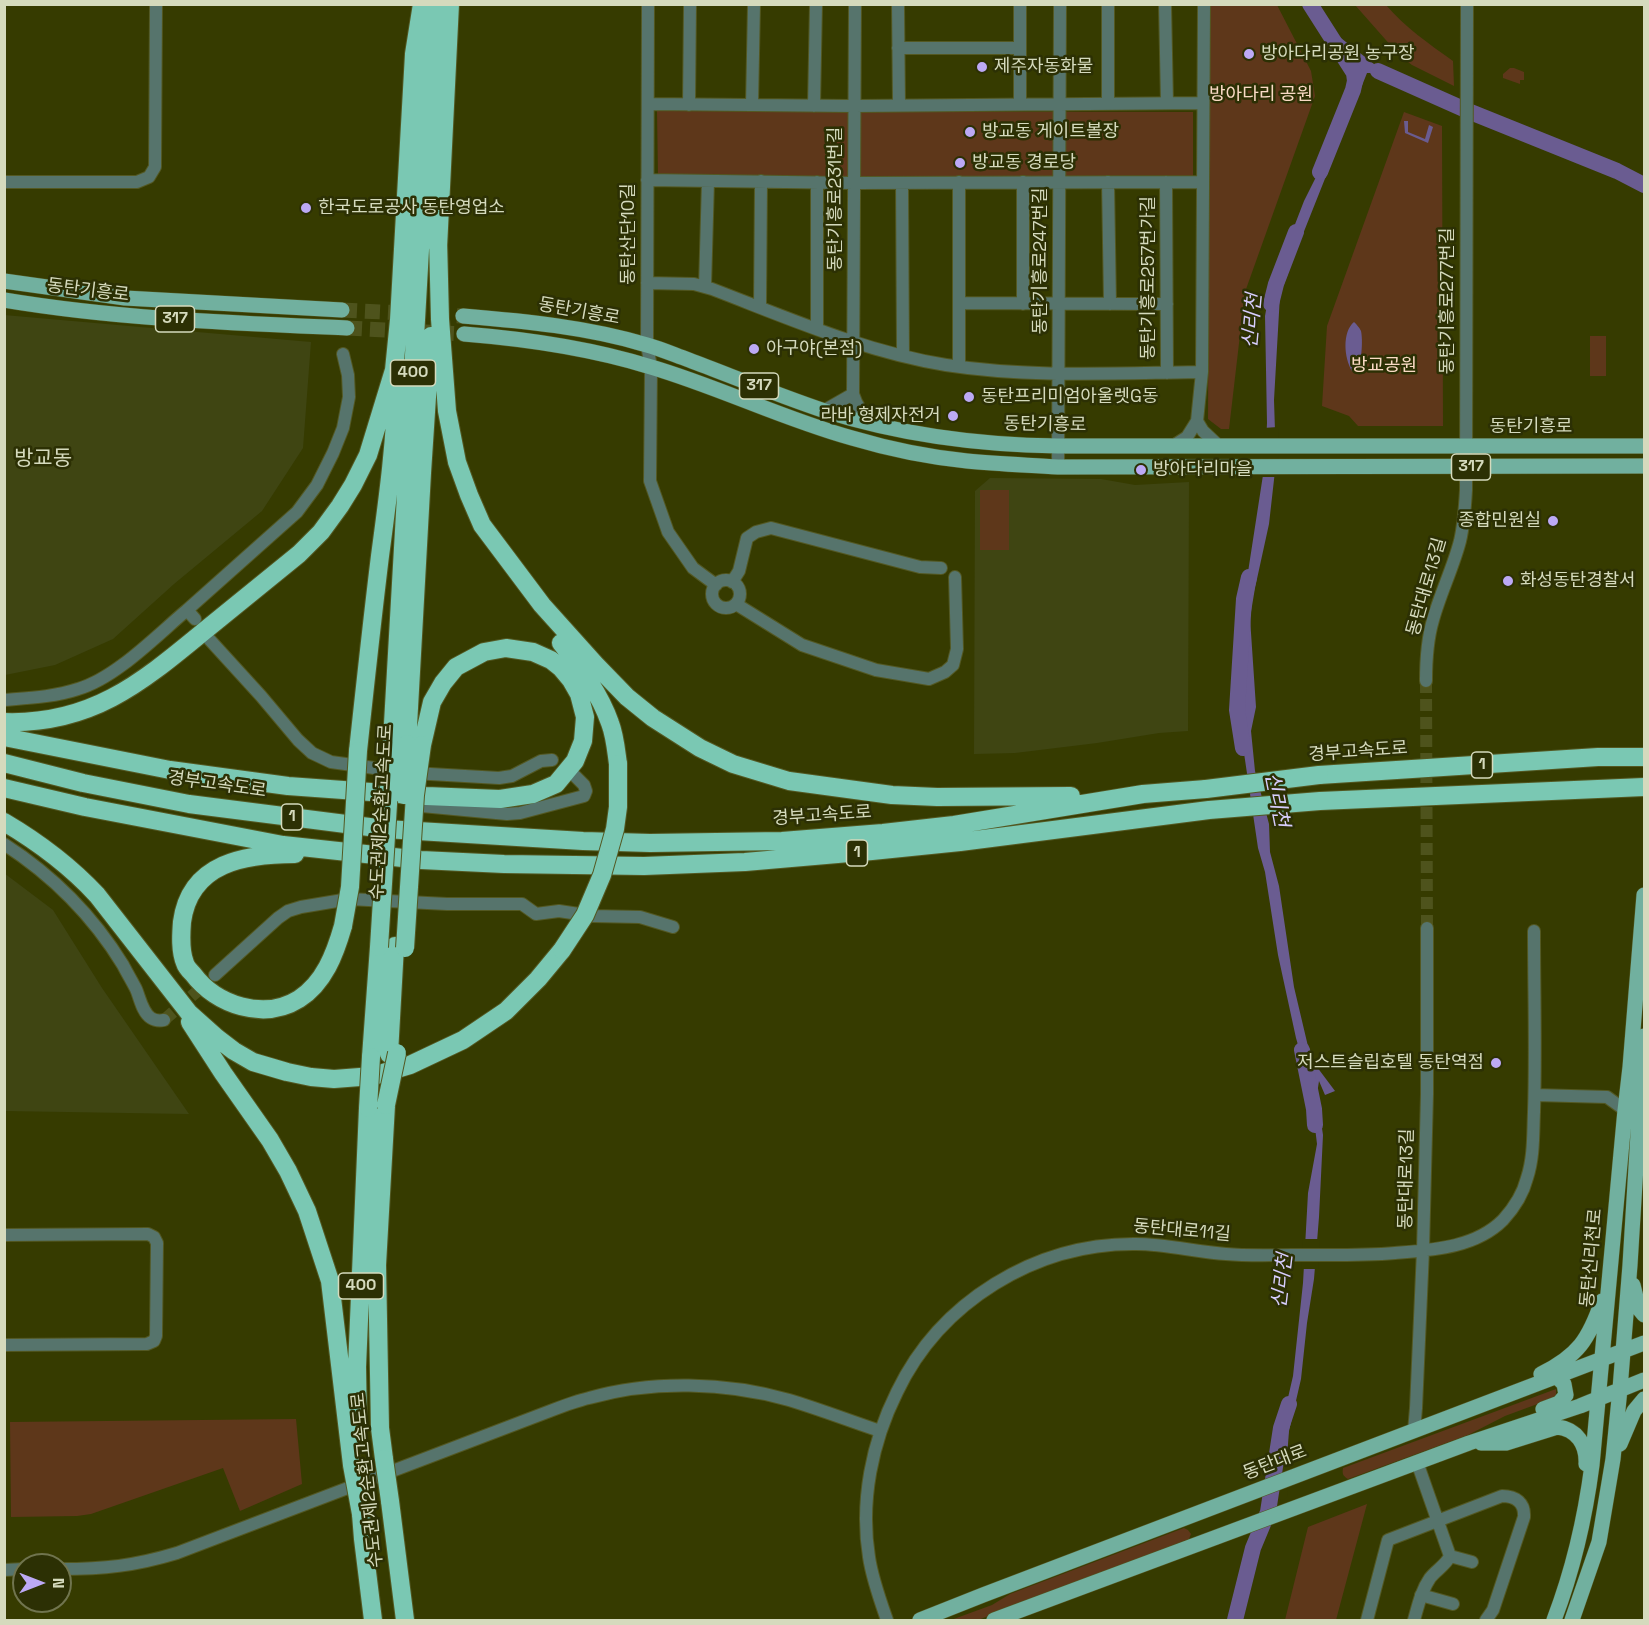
<!DOCTYPE html>
<meta charset="utf-8">
<style>
body{margin:0}
#map{position:relative;width:1649px;height:1625px;overflow:hidden;background:#363b00;font-family:"Space Grotesk",sans-serif}
canvas{display:block}
.frame{position:absolute;inset:0;border:6px solid #d5dabd;pointer-events:none}
.north{position:absolute;left:12px;top:1553px;width:60px;height:60px;box-sizing:border-box;background:#2c3004;border:2px solid #70744e;border-radius:50%;rotate:90deg;font-size:16px;font-weight:700;line-height:24px;text-align:center;color:#d5dabd}
.north::after{content:'';display:block;margin:auto;width:21px;height:27px;background:#bca9f5;clip-path:polygon(50% 0,100% 100%,50% 72%,0 100%)}
</style>
<div id="map">
<canvas width="1649" height="1625"></canvas>
<div class="frame"></div>
<div class="north">N</div>
</div>
<script>
const ctx = document.querySelector('canvas').getContext('2d');
ctx.lineJoin = 'round';
function fill(path, color) {
  ctx.fillStyle = color;
  ctx.fill(path, 'evenodd');
}
function trace(path, color, width, dash) {
  ctx.strokeStyle = color;
  ctx.lineWidth = width;
  ctx.lineCap = dash ? 'butt' : 'round';
  ctx.setLineDash(dash || []);
  ctx.stroke(path);
}
function write(font, color, halo, rows, align = 'center') {
  ctx.font = font + ' "Space Grotesk","Noto Sans KR",sans-serif';
  ctx.lineWidth = 5;
  ctx.setLineDash([]);
  ctx.textBaseline = 'middle';
  ctx.strokeStyle = halo;
  ctx.fillStyle = color;
  for (const [text, x, y, turn = 0] of rows) {
    ctx.save();
    ctx.translate(x, y);
    ctx.rotate((+turn || 0) * Math.PI / 180);
    ctx.textAlign = isNaN(turn) ? turn : align;
    if (halo) ctx.strokeText(text, 0, 0);
    ctx.fillText(text, 0, 0);
    ctx.restore();
  }
}
fill(new Path2D(`
 M 4,315 L 311,342 L 303,448 L 262,511 L 174,584 L 113,639 L 55,665 L 5,675 Z
 M 990,478 L 1101,479 L 1135,485 L 1189,482 L 1188,731 L 1159,733 L 1097,743 L 1015,753 L 974,754 L 975,491 Z
 M 4,873 L 53,910 L 102,988 L 189,1114 L 5,1111 Z`), '#3f4512');
fill(new Path2D(`
 M 1210,5 L 1277,5 L 1311,71 L 1315,96 L 1245,292 L 1229,429 L 1221,429 L 1208,419 Z
 M 1355,5 L 1386,5 C 1405,27 1429,44 1453,61 L 1454,86 L 1412,65 L 1400,56 Z
 M 1510,68 L 1514,68 L 1524,72 L 1524,80 L 1520,80 L 1520,84 L 1503,78 L 1503,74 Z
 M 657,111 L 1193,112 L 1193,178 L 658,176 Z
 M 1404,112 L 1442,126 L 1443,426 L 1358,426 L 1349,416 L 1322,406 L 1327,326 Z
 M 1590,336 L 1606,336 L 1606,376 L 1590,376 Z
 M 980,490 L 1009,490 L 1009,550 L 980,550 Z
 M 1556,1389 L 1556,1395 L 1551,1399 L 1505,1416 L 1468,1435 L 1348,1479 C 1343,1476 1342,1474 1343,1468 Z
 M 296,1419 L 302,1484 L 240,1511 L 223,1468 L 91,1514 L 77,1516 L 11,1517 L 10,1422 Z
 M 1367,1504 L 1336,1620 L 1285,1620 L 1308,1527 Z
 M 1184,1528 L 1188,1530 L 1191,1534 L 1189,1539 L 978,1620 L 951,1620 L 992,1605 L 1010,1594 Z`), '#5e371a');
fill(new Path2D(`
 M 1307,5 L 1316,5 L 1332,31 L 1374,64 L 1462,102 L 1462,104 L 1378,73 L 1367,73 L 1297,249 L 1280,295 L 1274,400 L 1276,462 L 1269,524 L 1255,588 L 1250,618 L 1256,707 L 1251,731 L 1255,771 L 1269,824 L 1270,852 L 1279,886 L 1294,987 L 1311,1059 L 1335,1091 L 1325,1095 L 1319,1081 L 1317,1094 L 1323,1135 L 1319,1217 L 1314,1279 L 1307,1323 L 1301,1379 L 1289,1431 L 1284,1496 L 1276,1498 L 1281,1428 L 1293,1376 L 1303,1283 L 1308,1193 L 1317,1144 L 1312,1103 L 1306,1072 L 1296,1038 L 1278,955 L 1265,872 L 1258,848 L 1240,726 L 1238,696 L 1244,598 L 1265,462 L 1267,423 L 1265,316 L 1270,288 L 1277,282 L 1288,253 L 1287,245 L 1304,201 L 1327,155 L 1335,135 L 1342,122 L 1347,118 L 1360,70 L 1328,40 Z
 M 1472,105 L 1644,177 L 1644,180 L 1471,109 Z
 M 1404,121 L 1408,121 L 1408,132 L 1425,139 L 1429,125 L 1433,127 L 1428,143 L 1405,133 Z
 M 1354,322 C 1357,325 1359,327 1361,331 C 1363,340 1362,364 1356,372 L 1352,371 C 1344,358 1342,332 1354,322 Z`), '#6a5c91');
fill(new Path2D(`
 M 1278,427 L 1279,456 L 1277,459 L 1279,462 L 1277,477 L 1261,477 L 1263,460 L 1263,428 Z
 M 1303,1239 L 1320,1239 L 1318,1269 L 1301,1269 Z
 M 1290,1455 L 1287,1497 L 1285,1499 L 1276,1501 L 1273,1498 L 1276,1460 Z`), '#363b00');
trace(new Path2D(`
 M 1310,4 L 1354,73 L 1355,81 L 1353,90 L 1320,172
 M 1378,71 L 1468,111 L 1617,171 L 1644,185
 M 1271,304 L 1276,284 L 1296,232
 M 1243,748 L 1237,710 L 1244,599 L 1249,577
 M 1302,1050 L 1314,1109 L 1315,1125
 M 1235,1620 L 1253,1548 L 1268,1512 L 1281,1428 L 1289,1404`), '#6a5c91', 16);
trace(new Path2D(`
 M 1426,681 L 1427,928
 M 164,1020 L 208,982`), '#4e531c', 12, [12, 6]);
trace(new Path2D(`
 M 342,310 L 463,316
 M 347,328 L 464,334`), '#4e531c', 15, [15, 8]);
const minor = new Path2D(`
 M 648,4 L 647,345 L 651,367 L 650,481 L 668,532 L 693,568 L 716,585
 M 898,4 L 899,105
 M 1020,4 L 1020,104
 M 1165,4 L 1167,103
 M 898,48 L 1020,48
 M 1108,103 L 1108,4
 M 648,104 L 854,106 L 1203,103
 M 689,105 L 690,4
 M 752,105 L 754,4
 M 814,106 L 816,4
 M 647,180 L 854,183 L 1203,182
 M 4,182 L 137,182 L 149,177 L 155,167 L 156,4
 M 817,182 L 817,329
 M 1023,182 L 1023,304
 M 1108,182 L 1110,304
 M 1166,182 L 1167,373
 M 902,183 L 903,356
 M 647,283 L 694,284 L 712,289 C 788,318 865,352 946,365 C 1030,378 1117,373 1202,372
 M 705,287 L 708,181
 M 959,303 L 1167,304
 M 760,307 L 761,181
 M 959,366 L 959,182
 M 853,394 L 855,4
 M 825,410 L 853,394 C 857,407 863,415 873,424
 M 1197,421 L 1202,372 L 1204,4
 M 1173,446 L 1187,437 L 1197,421 L 1203,431 L 1219,446
 M 1058,467 L 1060,4
 M712 594a14 14 0 1 1 28 0a14 14 0 1 1-28 0Z
 M 732,582 L 739,571 L 747,538 L 756,532 L 771,528 L 920,567 L 941,568
 M 736,604 L 802,645 L 876,670 L 929,679 L 945,672 L 953,665 L 957,649 L 955,577
 M 187,610 L 297,512 L 317,485 L 333,453 L 343,428 L 349,397 L 348,375 L 343,354
 M 209,639 L 261,696 L 298,740 L 312,753 L 331,762 L 396,771
 M 1426,681 C 1426,661 1427,640 1433,620 C 1440,594 1453,568 1460,541 C 1464,524 1465,508 1466,490 L 1467,4
 M 4,700 C 29,698 54,697 78,689 C 116,678 157,635 187,610 L 195,619
 M 413,773 L 499,778 L 512,776 L 541,761 L 552,760
 M 422,806 L 507,814 L 520,813 L 584,796 L 586,791 L 584,785 L 571,772
 M 4,844 C 52,875 93,916 123,965 C 127,973 132,981 136,989 C 140,998 142,1012 151,1018 C 154,1020 159,1021 164,1020
 M 215,975 L 278,918 L 288,911 L 301,907 L 349,899 L 447,904 L 522,904 L 536,914 L 559,911 L 592,916 L 640,917 L 673,927
 M 1535,1095 L 1607,1097 L 1625,1110
 M 4,1235 L 148,1234 L 154,1237 L 157,1243 L 156,1336 L 154,1341 L 147,1344 L 4,1345
 M 1414,1431 L 1416,1408 L 1423,1250 L 1427,1094 L 1427,928
 M 1450,1556 L 1472,1562
 M 60,1569 C 104,1569 134,1566 177,1553 L 550,1411 C 563,1406 576,1401 589,1398 C 652,1380 726,1382 789,1400 C 819,1409 850,1421 880,1431
 M 4,1570 L 24,1569
 M 1421,1595 L 1453,1604
 M 887,1620 C 880,1600 872,1578 869,1557 C 860,1501 872,1442 897,1392 C 940,1302 1035,1243 1136,1244 C 1166,1244 1196,1252 1226,1254 C 1248,1256 1270,1255 1292,1255 C 1327,1255 1361,1256 1395,1253 C 1432,1250 1475,1248 1503,1220 C 1514,1208 1523,1194 1527,1178 C 1534,1157 1533,1134 1534,1112 C 1536,1052 1534,991 1534,931
 M 1367,1620 L 1388,1540 L 1502,1496 C 1516,1496 1525,1503 1524,1517 L 1493,1610 L 1486,1620
 M 1414,1620 C 1418,1606 1421,1591 1430,1578 C 1436,1570 1446,1565 1450,1556 L 1417,1462`);
const major = new Path2D(`
 M 4,281 L 125,298 L 342,310
 M 4,300 C 118,319 232,323 347,328
 M 463,316 C 523,321 588,327 647,345 C 661,349 675,355 689,360 C 734,377 780,396 825,411 C 901,435 979,445 1058,446 L 1644,446
 M 464,334 C 527,339 590,348 651,367 C 719,387 783,419 852,438 C 889,449 928,457 967,461 C 997,464 1028,465 1058,467 L 1644,466
 M 1633,1285 L 1639,1309 L 1644,1315
 M 1541,1374 C 1578,1356 1589,1339 1602,1301
 M 1543,1409 L 1559,1403 L 1566,1395 L 1564,1384 L 1556,1376
 M 1481,1443 L 1506,1443 L 1557,1427 C 1577,1429 1587,1445 1586,1464
 M 1620,1444 L 1634,1411 L 1644,1399
 M 920,1620 L 983,1595 L 1644,1343
 M 994,1620 L 1469,1443 L 1580,1406 L 1644,1380
 M 1554,1620 C 1573,1570 1585,1519 1592,1465 L 1625,1110 L 1630,1067 L 1644,895
 M 1572,1620 L 1599,1542 L 1613,1459 L 1620,1389 L 1630,1265 L 1644,1036`);
const highway = new Path2D(`
 M 438,239 L 440,319 L 447,411 L 457,462 L 469,495 L 482,525 L 542,605 L 595,664 L 627,697 L 653,718 L 700,748 L 733,764 L 789,781 L 892,795 L 937,797 L 1071,796
 M 438,248 L 450,4
 M 561,643 C 580,667 600,694 610,723 C 615,736 616,750 618,764
 M 4,722 C 91,725 141,683 203,632 C 235,606 267,580 299,554 L 321,532 L 340,506 L 353,485 L 368,455 L 394,370 L 399,320 L 414,54 L 422,4
 M 4,737 L 170,770 L 288,786 L 426,796 L 500,799 L 533,794 L 556,784 L 575,761 L 583,741 L 585,717 L 579,694 L 571,680 L 561,668 L 551,660 L 533,652 L 506,648 L 484,652 L 456,667 L 443,683 L 432,702 L 422,745
 M 392,741 L 434,4
 M 407,744 L 422,473 L 431,336
 M 358,751 C 365,686 372,621 380,556 C 388,497 396,438 397,378
 M 4,763 L 83,783 L 189,804 L 385,829 L 583,841 L 650,843 L 782,841 L 883,833 L 954,825 L 1143,794 L 1206,789
 M 1319,775 L 1598,757 L 1644,757
 M 4,788 L 85,807 L 283,845 L 421,860 L 504,864 L 644,866 L 745,862 L 872,851 L 960,842 L 1209,810 L 1320,801 L 1644,787
 M 4,822 C 38,842 70,866 97,895 L 189,1013 L 217,1038 L 234,1051 L 253,1062 L 287,1072 L 311,1077 L 334,1079 L 373,1076 L 410,1065 L 463,1040 L 506,1011 L 538,979 L 562,950
 M 295,854 C 246,854 190,862 182,922 C 181,935 180,951 185,963 C 186,967 190,971 193,974 C 216,1005 264,1021 299,999 C 324,983 335,954 343,926
 M 190,1022 L 223,1073 L 270,1140 L 288,1171 L 307,1211 L 330,1281 L 352,1465
 M 389,1054 L 395,946
 M 371,1057 L 379,947
 M 358,1424 L 357,1367 L 368,1108
 M 384,1459 L 380,1428 L 377,1265 L 386,1105
 M 390,1501 L 405,1620
 M 361,1514 L 363,1539 L 373,1620`);
trace(minor, '#535822', 14);
trace(major, '#535822', 16);
trace(highway, '#535822', 20);
trace(minor, '#56746c', 12);
trace(major, '#71b09f', 15);
trace(highway, '#7ac8b3', 18);
const highwayBridge = new Path2D(`
 M 1206,789 L 1319,775
 M 404,795 L 407,744
 M 343,926 L 350,887 L 358,751
 M 379,947 L 392,741
 M 405,948 L 415,795 L 422,745
 M 562,950 L 585,915 L 602,875 L 615,829 L 618,807 L 618,764
 M 386,1105 L 397,1053
 M 368,1108 L 371,1057
 M 384,1459 L 390,1501
 M 352,1465 L 361,1514`);
trace(highwayBridge, '#535822', 20, []);
trace(highwayBridge, '#7ac8b3', 18);
for (const [x, y, r, color] of [
 [1249,54,6,"#bca9f5"],
 [982,67,6,"#bca9f5"],
 [970,132,6,"#bca9f5"],
 [960,163,6,"#bca9f5"],
 [306,208,6,"#bca9f5"],
 [754,349,6,"#bca9f5"],
 [969,397,6,"#bca9f5"],
 [953,416,6,"#bca9f5"],
 [1141,470,6,"#bca9f5"],
 [1553,521,6,"#bca9f5"],
 [1508,581,6,"#bca9f5"],
 [1496,1063,6,"#bca9f5"]
]) {
  const dot = new Path2D();
  dot.arc(x, y, r, 0, 2 * Math.PI);
  ctx.fillStyle = color;
  ctx.fill(dot);
  trace(dot, '#2c3004', 2);
}
for (const [x, y, w] of [
 [175,319,39],
 [413,373,45],
 [759,386,39],
 [1471,467,39],
 [1482,765,21],
 [292,817,21],
 [857,853,21],
 [361,1286,45]
]) {
  const box = new Path2D();
  box.roundRect(x - w / 2, y - 13, w, 26, 4.5);
  ctx.fillStyle = '#2c3004';
  ctx.fill(box);
  trace(box, '#d5dabd', 1.5);
}
write('bold 16px', '#d5dabd', null, [
 ["317",175,319],
 ["400",413,373],
 ["317",759,386],
 ["317",1471,467],
 ["1",1482,765],
 ["1",292,817],
 ["1",857,853],
 ["400",361,1286]
]);
write('18px', '#d5dabd', '#2c3004', [
 ["방아다리공원 농구장",1261,54],
 ["제주자동화물",994,67],
 ["방교동 게이트볼장",982,132],
 ["방교동 경로당",972,163],
 ["한국도로공사 동탄영업소",318,208],
 ["아구야(본점)",766,349],
 ["동탄프리미엄아울렛G동",981,397],
 ["라바 형제자전거",941,416,"right"],
 ["방아다리마을",1153,470],
 ["종합민원실",1541,521,"right"],
 ["화성동탄경찰서",1520,581],
 ["저스트슬립호텔 동탄역점",1484,1063,"right"]
], 'left');
write('18px', '#fadac5', '#2c3004', [
 ["방아다리 공원",1261,95],
 ["방교공원",1384,366]
]);
write('18px', '#d5dabd', '#2c3004', [
 ["동탄기흥로231번길",836,199,-90],
 ["동탄산단10길",629,234,-90],
 ["동탄기흥로247번길",1041,261,-90],
 ["동탄기흥로257번가길",1149,278,-90],
 ["동탄기흥로",88,291,7],
 ["동탄기흥로277번길",1448,301,-90],
 ["동탄기흥로",579,312,10],
 ["동탄기흥로",1045,425,1],
 ["동탄기흥로",1531,427],
 ["동탄대로13길",1427,587,-74],
 ["경부고속도로",1358,752,-4],
 ["경부고속도로",217,785,8],
 ["수도권제2순환고속도로",382,812,-87],
 ["경부고속도로",822,816,-4],
 ["동탄대로13길",1407,1179,-89],
 ["동탄대로11길",1182,1231,5],
 ["동탄신리천로",1592,1258,-85],
 ["동탄대로",1275,1463,-21],
 ["수도권제2순환고속도로",368,1480,-96]
]);
write('italic 20px', '#d7cdfd', '#2c3004', [
 ["신리천",1253,321,-85],
 ["신리천",1276,800,79],
 ["신리천",1283,1281,-83]
]);
write('21px', '#d5dabd', '#2c3004', [
 ["방교동",43,459]
]);
</script>
